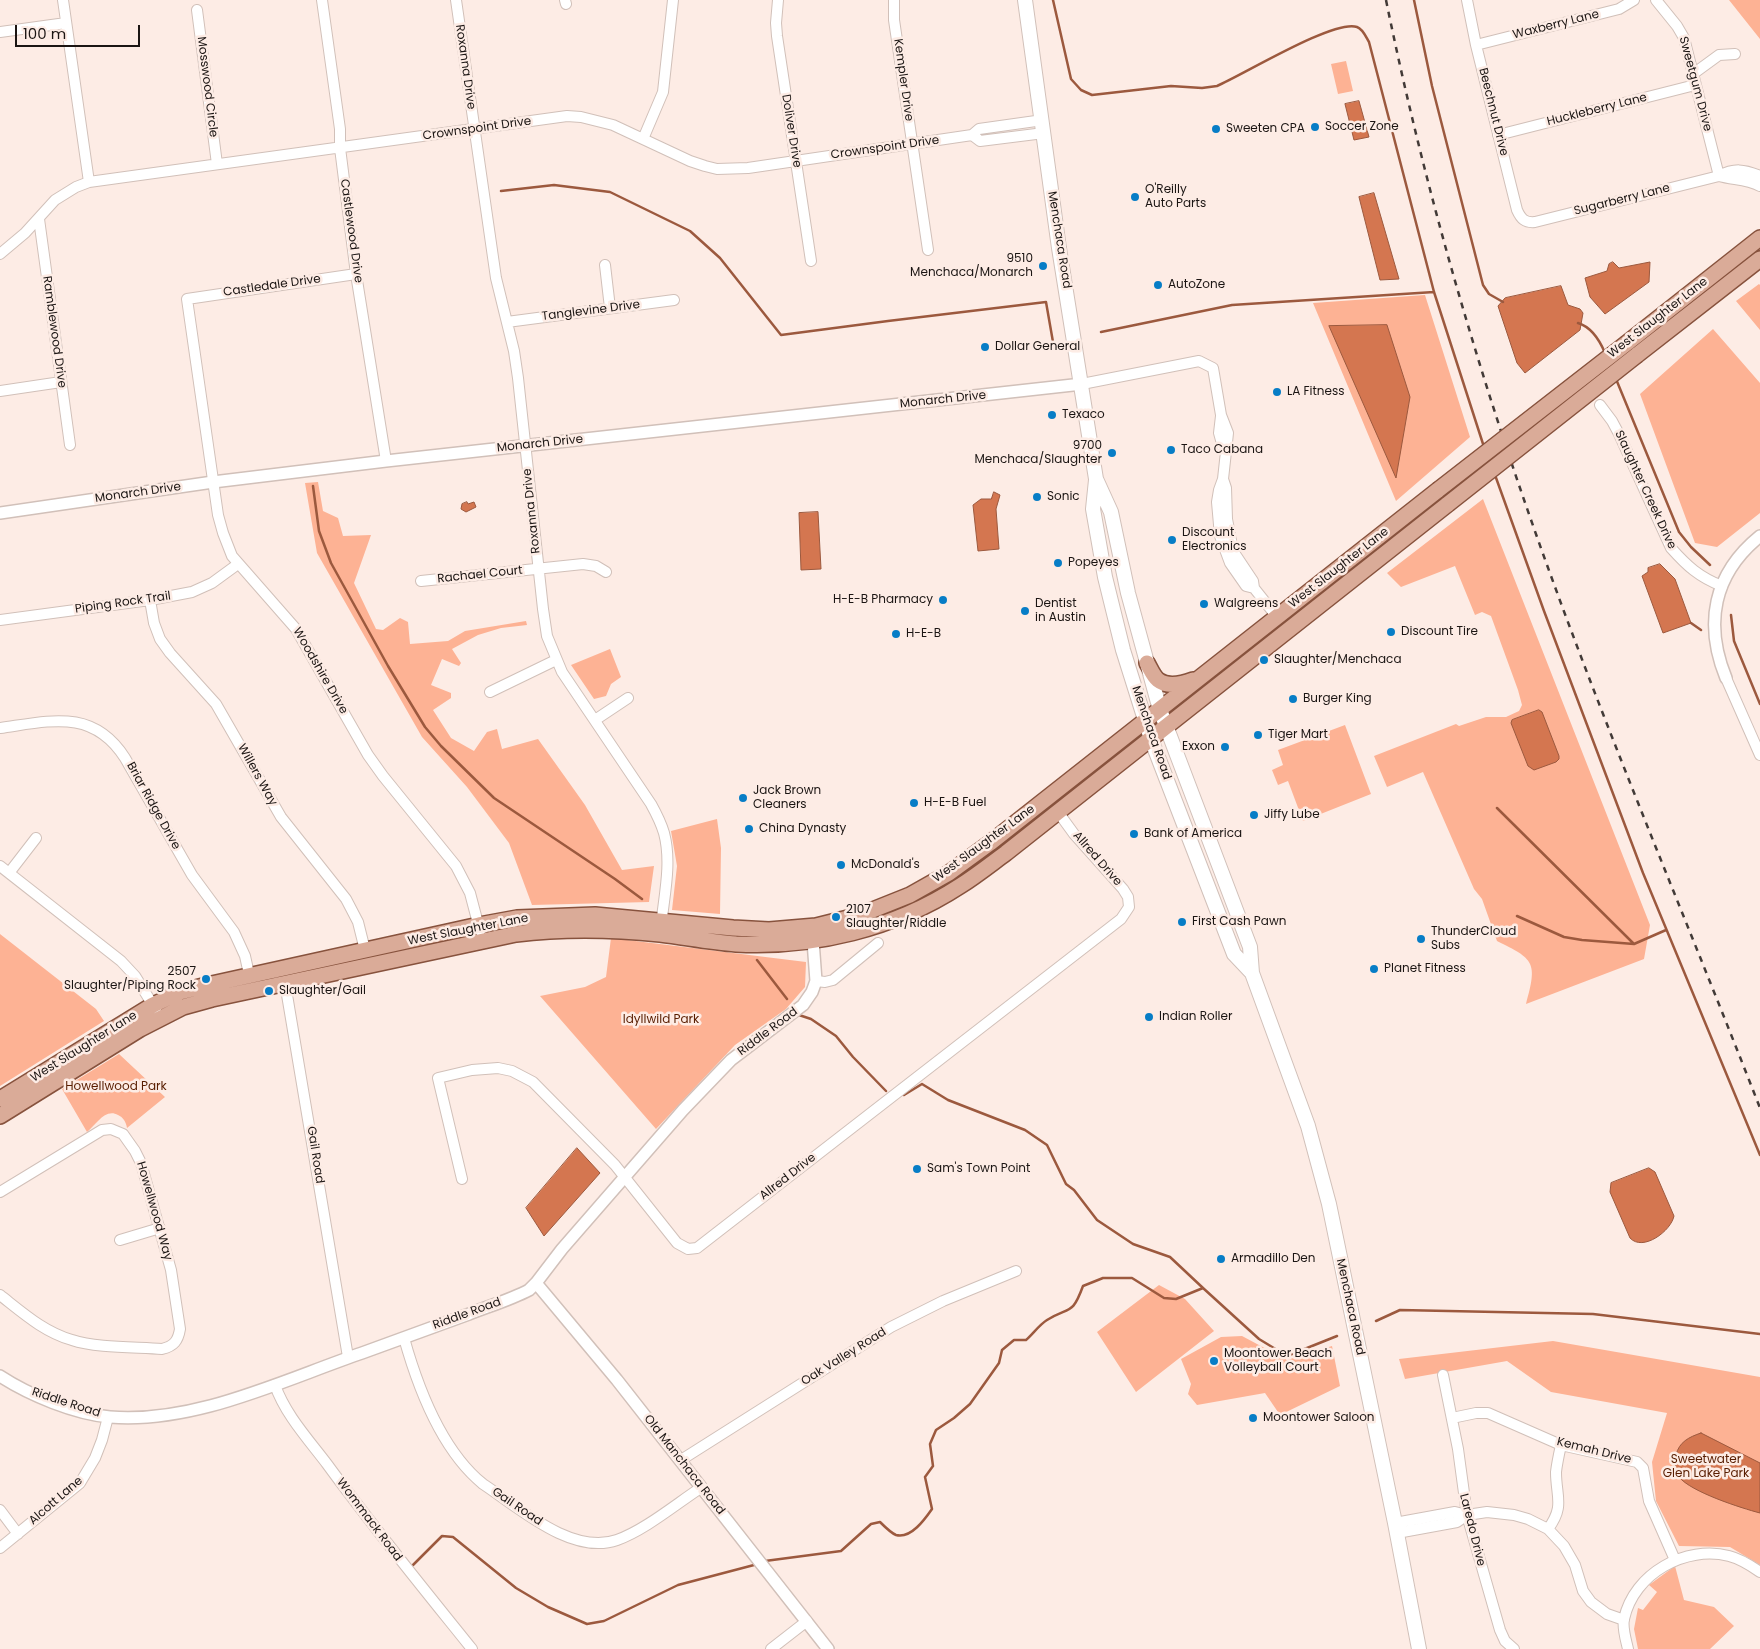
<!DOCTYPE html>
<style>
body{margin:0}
#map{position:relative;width:1760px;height:1649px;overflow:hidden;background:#fdece5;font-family:Poppins,sans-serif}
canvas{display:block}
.scale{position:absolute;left:15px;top:25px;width:125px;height:22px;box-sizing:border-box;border:2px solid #1b1513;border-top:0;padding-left:6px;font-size:15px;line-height:18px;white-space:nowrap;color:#1b1513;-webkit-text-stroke:4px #fdece5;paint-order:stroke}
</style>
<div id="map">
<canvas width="1760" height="1649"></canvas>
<div class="scale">100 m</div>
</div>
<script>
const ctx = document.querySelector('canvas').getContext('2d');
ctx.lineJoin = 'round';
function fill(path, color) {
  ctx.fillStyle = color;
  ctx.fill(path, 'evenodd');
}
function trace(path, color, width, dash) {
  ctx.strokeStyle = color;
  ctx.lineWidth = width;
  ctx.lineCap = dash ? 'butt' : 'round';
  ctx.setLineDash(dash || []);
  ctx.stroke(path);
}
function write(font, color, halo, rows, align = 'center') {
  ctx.font = font + ' Poppins,sans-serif';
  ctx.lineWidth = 5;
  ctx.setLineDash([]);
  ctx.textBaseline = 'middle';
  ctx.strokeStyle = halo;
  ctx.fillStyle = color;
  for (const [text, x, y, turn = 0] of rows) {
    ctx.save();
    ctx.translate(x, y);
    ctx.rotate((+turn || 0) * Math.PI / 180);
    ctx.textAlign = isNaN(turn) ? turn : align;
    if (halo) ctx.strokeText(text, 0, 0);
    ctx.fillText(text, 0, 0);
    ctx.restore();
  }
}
fill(new Path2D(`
 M 1729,0 L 1760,0 L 1760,39 Z
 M 1346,61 L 1353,91 L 1338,94 L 1331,64 Z
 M 1759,284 L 1760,285 L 1760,330 L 1736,301 Z
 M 1425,295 L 1470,437 L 1396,501 L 1313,303 Z
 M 1713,329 L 1760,383 L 1760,513 L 1717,547 L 1695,543 L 1640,394 Z
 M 318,482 L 323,511 L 338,518 L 343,536 L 371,535 L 354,583 L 376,629 L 383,630 L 400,618 L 408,622 L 410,644 L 448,641 L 465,631 L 526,621 L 527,625 L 501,628 L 478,635 L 452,649 L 461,663 L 459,666 L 442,659 L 431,685 L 451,693 L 451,698 L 433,710 L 451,738 L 474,751 L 487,732 L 497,729 L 502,749 L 538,739 L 585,805 L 622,870 L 654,866 L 649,902 L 532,905 L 509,843 L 467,787 L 422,737 L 317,553 L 305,483 Z
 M 1483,499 L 1650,925 L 1644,959 L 1526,1004 C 1538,962 1534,959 1497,941 L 1482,899 L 1474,889 L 1423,772 L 1387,787 L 1374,756 L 1456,724 L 1459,726 L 1486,717 L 1506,717 L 1519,711 L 1522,705 L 1518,690 L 1491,616 L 1482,612 L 1475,615 L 1455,566 L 1401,587 L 1387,573 Z
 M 610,649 L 621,677 L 611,684 L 606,696 L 594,699 L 571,665 Z
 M 1345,725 L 1371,794 L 1303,821 L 1288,781 L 1278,785 L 1272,770 L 1283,765 L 1278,750 Z
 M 717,819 L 721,848 L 720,914 L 672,910 L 677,866 L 671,831 Z
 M 0,934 L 96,1009 L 104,1021 L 0,1086 Z
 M 611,938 L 806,962 L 805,987 L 786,1009 L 735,1045 L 656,1129 L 540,996 L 585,987 L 606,977 Z
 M 119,1054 L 165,1097 L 127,1128 C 126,1122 123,1117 118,1115 C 105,1108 96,1125 87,1132 L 62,1089 Z
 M 1159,1285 L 1185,1299 L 1214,1331 L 1136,1392 L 1097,1332 Z
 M 1242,1336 L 1287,1360 L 1332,1346 L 1340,1386 L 1280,1415 L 1265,1393 L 1197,1405 L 1188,1394 L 1191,1384 L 1181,1359 L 1221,1337 Z
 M 1553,1341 L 1760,1377 L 1760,1565 L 1730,1547 L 1679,1546 L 1656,1501 L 1652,1462 L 1667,1413 L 1551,1392 L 1507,1361 L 1405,1379 L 1399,1359 Z
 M 1675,1566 L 1684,1600 L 1714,1607 L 1734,1626 L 1710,1649 L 1638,1649 L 1634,1629 L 1638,1608 L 1643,1610 L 1657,1592 L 1649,1585 Z`), '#fdb294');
const water = new Path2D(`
 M 1359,101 L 1369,137 L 1354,140 L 1345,104 Z
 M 1374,193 L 1399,279 L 1380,280 L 1359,197 Z
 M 1613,262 L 1619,268 L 1650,262 L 1649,282 L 1605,314 L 1590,297 L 1585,278 L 1607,271 L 1609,264 Z
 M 1561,286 L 1568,305 L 1580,309 L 1583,313 L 1580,330 L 1525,373 L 1517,363 L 1498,306 L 1505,298 Z
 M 1387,325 L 1410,397 L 1396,478 L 1329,326 Z
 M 994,492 L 1000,495 L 996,509 L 999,549 L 978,551 L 973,505 L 981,499 L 991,499 Z
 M 467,502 L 468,504 L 474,502 L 476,507 L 466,512 L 461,509 L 462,504 Z
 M 818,512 L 821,569 L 801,570 L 799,513 Z
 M 1660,564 L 1675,579 L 1691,623 L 1663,633 L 1642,576 L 1648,572 L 1648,568 Z
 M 1539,710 L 1542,712 L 1559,756 L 1559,759 L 1556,762 L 1534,770 L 1528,766 L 1511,723 L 1512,720 Z
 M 577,1148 L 600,1173 L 544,1236 L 526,1208 Z
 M 1649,1168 L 1655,1172 L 1674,1216 C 1671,1231 1643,1252 1630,1238 L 1610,1192 L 1611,1183 Z
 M 1701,1433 L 1760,1463 L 1760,1513 C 1741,1508 1691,1492 1679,1477 C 1675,1472 1675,1462 1676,1455 C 1679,1442 1689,1437 1701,1433 Z`);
fill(water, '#d47650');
trace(water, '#9c593e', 1);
trace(new Path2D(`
 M 1053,0 L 1071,79 L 1081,90 L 1092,95 L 1171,86 L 1202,88 L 1217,86 C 1243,75 1334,19 1357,27 C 1363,29 1366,37 1369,42 L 1434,292 L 1484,447
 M 1414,0 L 1432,86 L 1483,285 L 1489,294 L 1503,302
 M 501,191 L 554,185 L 610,192 L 690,231 L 720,258 L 781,335 L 888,321 L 1046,302 L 1053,342
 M 1578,323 C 1591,327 1600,341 1605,353
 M 1101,332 L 1232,305 L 1434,292
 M 1616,379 L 1679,532 L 1691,547 L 1710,565
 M 1495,475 L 1544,611 L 1643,873 L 1760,1155
 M 313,486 L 319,531 L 331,563 L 388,666 L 425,727 L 441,746 L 494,798 L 615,879 L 642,899
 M 1731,615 L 1734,641 L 1760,704
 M 1691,623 L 1701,630
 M 1497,808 L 1634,944
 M 1517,916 L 1564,937 L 1582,940 L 1634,944 L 1666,930
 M 757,960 L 787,999
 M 799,1015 L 811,1019 L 836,1036 L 853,1057 L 886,1091
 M 904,1095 L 922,1084 L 948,1100 L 1025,1130 L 1047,1145 L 1066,1184 L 1074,1190 L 1097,1220 L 1133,1244 L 1170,1257 L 1203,1288
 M 1376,1321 L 1400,1310 L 1593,1314 L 1760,1334
 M 765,1561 L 841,1551 L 871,1524 L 880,1522 C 884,1526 891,1533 896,1535 C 911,1539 925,1519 932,1509 L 925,1477 L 933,1466 L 930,1444 L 936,1430 L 954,1418 L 970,1404 L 999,1363 L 1002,1350 L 1014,1340 L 1026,1340 C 1033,1334 1039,1325 1047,1320 C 1070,1306 1072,1316 1083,1286 L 1103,1278 L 1132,1278 L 1164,1298 L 1176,1299 L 1203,1288 L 1259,1339 L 1287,1356 L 1337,1336
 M 413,1565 L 442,1536 L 453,1537 L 516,1588 L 548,1607 L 587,1624 L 604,1621 L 678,1585 L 754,1565`), '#9c593e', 2.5);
const minor = new Path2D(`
 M 63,0 L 89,182
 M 322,0 L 340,129 L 340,148 L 356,274 L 386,461
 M 456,0 L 496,278 L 514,351 L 518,378 L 543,609 L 547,636 L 562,672 L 651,804 C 656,813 661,823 664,833 C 672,863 664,896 661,926
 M 565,0 L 566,4
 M 778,0 L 776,23 L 777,36 L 811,261
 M 894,0 L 894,20 L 928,250
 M 1467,0 L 1476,45 L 1517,210 C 1521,219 1525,223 1535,222 L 1719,176 C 1734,168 1744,169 1760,176
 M 1656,0 L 1677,26 L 1684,38 L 1719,176
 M 197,10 L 217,164
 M 0,32 L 66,23
 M 1476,45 L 1619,9 L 1634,0
 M 1693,74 L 1719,55 L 1735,54
 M 972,135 L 980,141 L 1044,133
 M 1498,135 L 1695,85
 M 643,139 L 663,92 L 673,0
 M 1719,176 C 1733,180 1747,179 1760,186
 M 39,219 L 70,445
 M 0,254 L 25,233 L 55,200 L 76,187 L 89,182 L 567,116 L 581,117 L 613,125 L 690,161 L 705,166 L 717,169 L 748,168 L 972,135 L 979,129 L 1043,120
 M 605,265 L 610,308
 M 356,274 L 187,299 L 218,515 L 223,533 L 232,556 L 296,629 L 368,755 L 383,776 L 456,866 L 470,893 L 480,931
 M 507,322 L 674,300
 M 1082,384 L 1199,361 L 1213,368 L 1221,415 L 1228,433 L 1223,479 L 1219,490 L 1217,502 L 1220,536 L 1230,563 L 1246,586 L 1254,588
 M 0,391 L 61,382
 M 1600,405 L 1612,421 L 1619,434 L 1671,548 C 1687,566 1699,577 1722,586
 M 1221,416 L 1219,433 L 1224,451
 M 1223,479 L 1226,488 L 1227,519 L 1233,551 L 1253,581 L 1254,588 L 1277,617
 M 421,581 L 583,564 L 596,566 L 606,572
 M 150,600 L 154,623 L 160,639 L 170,653 L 216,704 L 281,817 L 346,899 L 358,922 L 365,950
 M 0,620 L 150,600 L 192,592 L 212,583 L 238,564
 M 1726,678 L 1760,755
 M 490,692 L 556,660
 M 595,720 L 628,698
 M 0,728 C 50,721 93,708 125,758 L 192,875 L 234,932 L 245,956 L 249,974
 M 0,866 L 121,961 L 135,976 L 156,1010
 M 9,873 L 36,838
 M 816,981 L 825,982 L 833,980 L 878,943
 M 285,983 L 348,1357
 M 462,1179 L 438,1078 L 472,1070 L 498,1068 L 512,1071 L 533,1082 L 615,1165 L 677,1243 L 688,1249 L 697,1248 L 1121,919 L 1129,907 L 1128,897 L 1123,889 L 1074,834 L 1058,812
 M 0,1192 L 102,1130 L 111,1129 L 123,1134 L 135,1151 L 141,1163 L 171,1270 L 180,1329 C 178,1341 174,1346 162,1349 C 136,1347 96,1348 72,1340 C 44,1332 23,1313 0,1295
 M 120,1240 L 160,1228
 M 404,1338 C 418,1388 441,1450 483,1484 C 518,1507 572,1556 617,1540 C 645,1530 676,1504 702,1487
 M 1443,1375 L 1458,1449 L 1467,1515 L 1500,1630 L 1505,1641 L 1514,1649
 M 275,1385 C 285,1414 308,1439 327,1464 C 373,1527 423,1588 472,1649
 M 1452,1418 L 1476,1413 L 1488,1413 L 1561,1445 L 1637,1462 L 1643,1468 L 1649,1501 L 1675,1560
 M 681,1460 L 891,1327 L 943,1301 L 1016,1271
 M 0,1510 L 18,1534
 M 1395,1523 L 1455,1512 L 1467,1515
 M 1548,1529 C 1565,1506 1556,1497 1556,1472 C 1557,1463 1559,1454 1561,1445
 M 1397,1533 L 1457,1522 L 1467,1515 L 1487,1512 L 1514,1515 L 1528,1519 L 1548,1529 L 1564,1546 L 1575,1565 L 1583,1591 L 1591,1602 L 1607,1614 L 1624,1620
 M 0,1548 L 80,1483 L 95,1458 L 102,1440 L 108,1417
 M 771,1649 L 807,1621
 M 1628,1649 C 1626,1640 1622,1628 1624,1619 C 1634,1573 1686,1545 1729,1556 C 1741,1559 1750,1565 1760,1572`);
const tertiary = new Path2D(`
 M 0,513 L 213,482 L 386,461 L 1082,384
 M 1726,678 C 1704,624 1713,574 1760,536
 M 536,1283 L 617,1380 L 828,1649
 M 0,1376 C 29,1395 75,1414 110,1417 C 195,1424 283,1380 362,1353 C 397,1340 433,1327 469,1314 C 489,1306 510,1300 529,1290 L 536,1283 L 562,1249 L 683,1110 L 731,1060 L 803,1005 L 812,992 L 816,981 L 813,941 L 815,933`);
const secondary = new Path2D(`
 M 1025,0 L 1059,248 L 1096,479 L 1111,512 L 1128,593 L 1160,710 L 1250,947 L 1252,973 L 1308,1126 L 1329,1204 L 1395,1523 L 1419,1649
 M 1096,480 L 1093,509 L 1105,577 L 1123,650 L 1151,739 L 1234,954 L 1252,973`);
const primary = new Path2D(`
 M 1627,343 L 1760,238
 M 1637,355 L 1760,259
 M 1147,663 C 1150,668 1153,676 1158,680 C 1168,688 1182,684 1193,680
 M 0,1099 L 153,1005 L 180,992 L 207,985 L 479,925 L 517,918 L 595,915 L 733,928 L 769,930 L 816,926 L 860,915 L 910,895 L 949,873 L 990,843 L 1438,490
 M 0,1116 L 140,1029 L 183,1007 L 212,999 L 516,934 C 564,928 612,929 660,934 C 685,937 710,942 736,944 C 814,948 894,929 960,886 C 976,876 991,864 1006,853 L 1448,504`);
trace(minor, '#d1c0b9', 12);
trace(tertiary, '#d1c0b9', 14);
trace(secondary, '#d1c0b9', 16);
trace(primary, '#87523d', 18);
trace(minor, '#fff', 10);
trace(tertiary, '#fff', 11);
trace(secondary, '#fff', 14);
trace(primary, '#daab98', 15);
trace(new Path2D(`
 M 1386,0 C 1426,196 1483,389 1551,576 C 1616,755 1691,931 1760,1108`), '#423a37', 2.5, [6, 6]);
const primaryBridge = new Path2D(`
 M 1438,490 L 1627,343
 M 1448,504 L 1637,355`);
trace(primaryBridge, '#87523d', 18, []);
trace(primaryBridge, '#daab98', 15);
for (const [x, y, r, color] of [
 [1315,127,5,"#077dc6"],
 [1216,129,5,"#077dc6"],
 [1135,197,5,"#077dc6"],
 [1043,266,5,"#077dc6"],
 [1158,285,5,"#077dc6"],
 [985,347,5,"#077dc6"],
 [1277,392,5,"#077dc6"],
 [1052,415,5,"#077dc6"],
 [1171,450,5,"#077dc6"],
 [1112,453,5,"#077dc6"],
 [1037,497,5,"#077dc6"],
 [1172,540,5,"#077dc6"],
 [1058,563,5,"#077dc6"],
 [943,600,5,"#077dc6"],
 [1204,604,5,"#077dc6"],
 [1025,611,5,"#077dc6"],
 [1391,632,5,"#077dc6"],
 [896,634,5,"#077dc6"],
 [1264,660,5,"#077dc6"],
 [1293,699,5,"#077dc6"],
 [1258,735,5,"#077dc6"],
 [1225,747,5,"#077dc6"],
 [743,798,5,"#077dc6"],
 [914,803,5,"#077dc6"],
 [1254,815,5,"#077dc6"],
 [749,829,5,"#077dc6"],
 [1134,834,5,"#077dc6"],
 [841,865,5,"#077dc6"],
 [836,917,5,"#077dc6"],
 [1182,922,5,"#077dc6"],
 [1421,939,5,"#077dc6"],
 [1374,969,5,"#077dc6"],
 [206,979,5,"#077dc6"],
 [269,991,5,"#077dc6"],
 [1149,1017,5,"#077dc6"],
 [917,1169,5,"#077dc6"],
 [1221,1259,5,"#077dc6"],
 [1214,1361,5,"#077dc6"],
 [1253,1418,5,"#077dc6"]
]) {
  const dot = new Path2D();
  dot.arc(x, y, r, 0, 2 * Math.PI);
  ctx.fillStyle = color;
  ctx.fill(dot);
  trace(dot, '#fdece5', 2);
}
write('12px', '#1b1513', '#fdece5', [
 ["Waxberry Lane",1556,25,-14],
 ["Roxanna Drive",465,67,82],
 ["Kempler Drive",903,80,82],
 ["Sweetgum Drive",1695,84,75],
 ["Mosswood Circle",207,87,83],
 ["Huckleberry Lane",1597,110,-14],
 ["Beechnut Drive",1493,112,76],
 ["Crownspoint Drive",477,129,-8],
 ["Doliver Drive",791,131,81],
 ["Crownspoint Drive",885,148,-8],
 ["Sugarberry Lane",1622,200,-14],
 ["Castlewood Drive",351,231,82],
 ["Menchaca Road",1059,240,81],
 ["Castledale Drive",272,286,-8],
 ["Tanglevine Drive",591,311,-7],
 ["West Slaughter Lane",1658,318,-38],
 ["Ramblewood Drive",54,332,82],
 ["Monarch Drive",943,400,-6],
 ["Monarch Drive",540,444,-6],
 ["Slaughter Creek Drive",1645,490,65],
 ["Monarch Drive",138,493,-8],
 ["Roxanna Drive",532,511,-96],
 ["West Slaughter Lane",1339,568,-38],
 ["Rachael Court",480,575,-6],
 ["Piping Rock Trail",123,603,-8],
 ["Woodshire Drive",320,671,60],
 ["Menchaca Road",1151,733,71],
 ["Willers Way",257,775,61],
 ["Briar Ridge Drive",153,806,61],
 ["West Slaughter Lane",984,844,-36],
 ["Allred Drive",1097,859,49],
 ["West Slaughter Lane",468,930,-11],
 ["Riddle Road",768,1032,-37],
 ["West Slaughter Lane",84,1047,-32],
 ["Gail Road",315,1155,81],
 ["Allred Drive",788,1177,-38],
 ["Howellwood Way",154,1211,74],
 ["Menchaca Road",1350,1307,78],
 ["Riddle Road",467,1314,-20],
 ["Oak Valley Road",844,1357,-32],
 ["Riddle Road",66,1403,18],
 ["Kemah Drive",1594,1451,14],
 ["Old Manchaca Road",684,1465,52],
 ["Alcott Lane",56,1501,-41],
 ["Gail Road",517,1507,34],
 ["Wommack Road",369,1520,53],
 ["Laredo Drive",1472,1530,76]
]);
write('12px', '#1b1513', '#fdece5', [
 ["Soccer Zone",1325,127],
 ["Sweeten CPA",1226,129],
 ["O'Reilly",1145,190],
 ["Auto Parts",1145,204],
 ["9510",1033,259,"right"],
 ["Menchaca/Monarch",1033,273,"right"],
 ["AutoZone",1168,285],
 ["Dollar General",995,347],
 ["LA Fitness",1287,392],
 ["Texaco",1062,415],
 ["9700",1102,446,"right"],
 ["Menchaca/Slaughter",1102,460,"right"],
 ["Taco Cabana",1181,450],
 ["Sonic",1047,497],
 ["Discount",1182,533],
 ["Electronics",1182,547],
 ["Popeyes",1068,563],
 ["H-E-B Pharmacy",933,600,"right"],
 ["Dentist",1035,604],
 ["in Austin",1035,618],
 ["Walgreens",1214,604],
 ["Discount Tire",1401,632],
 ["H-E-B",906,634],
 ["Slaughter/Menchaca",1274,660],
 ["Burger King",1303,699],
 ["Tiger Mart",1268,735],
 ["Exxon",1215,747,"right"],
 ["Jack Brown",753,791],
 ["Cleaners",753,805],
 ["H-E-B Fuel",924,803],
 ["Jiffy Lube",1264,815],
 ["China Dynasty",759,829],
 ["Bank of America",1144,834],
 ["McDonald's",851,865],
 ["2107",846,910],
 ["Slaughter/Riddle",846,924],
 ["First Cash Pawn",1192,922],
 ["ThunderCloud",1431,932],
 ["Subs",1431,946],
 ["Planet Fitness",1384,969],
 ["2507",196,972,"right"],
 ["Slaughter/Piping Rock",196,986,"right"],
 ["Slaughter/Gail",279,991],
 ["Indian Roller",1159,1017],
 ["Sam's Town Point",927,1169],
 ["Armadillo Den",1231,1259],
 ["Moontower Beach",1224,1354],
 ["Volleyball Court",1224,1368],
 ["Moontower Saloon",1263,1418]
], 'left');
write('12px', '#581d01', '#fdece5', [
 ["Idyllwild Park",661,1020],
 ["Howellwood Park",116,1087],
 ["Sweetwater",1706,1460],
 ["Glen Lake Park",1706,1474]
]);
</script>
